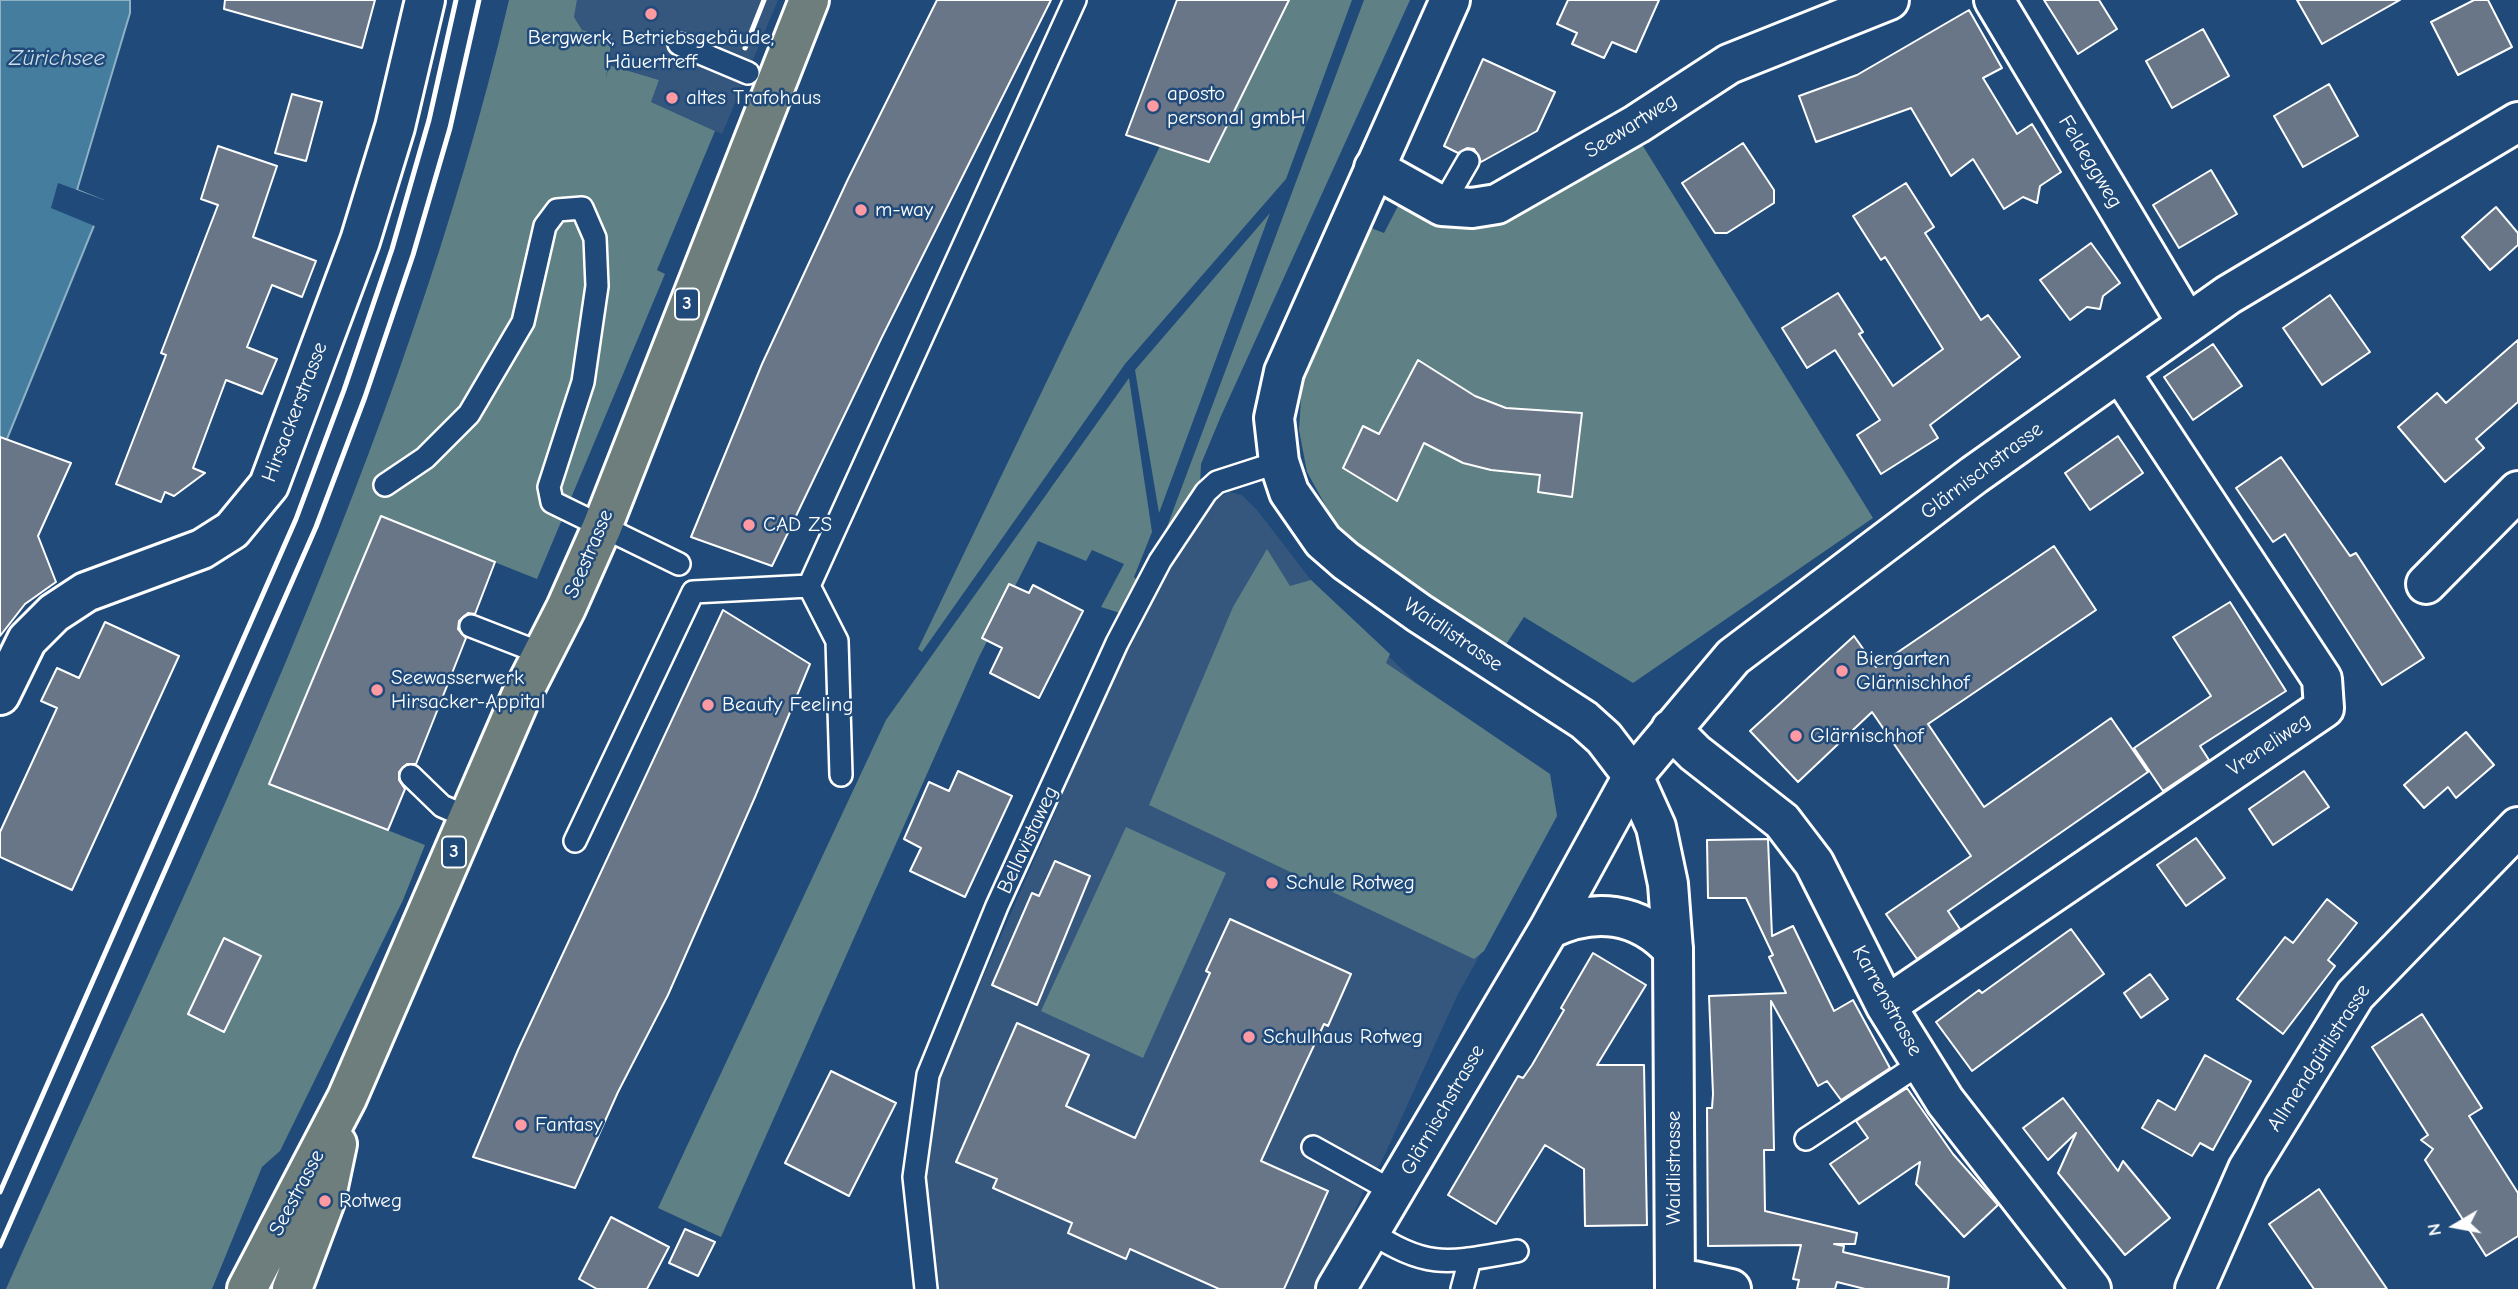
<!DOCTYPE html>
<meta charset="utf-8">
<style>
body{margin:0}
#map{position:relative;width:2518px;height:1289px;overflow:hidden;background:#1f4a7a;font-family:"Comic Neue",sans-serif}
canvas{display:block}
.north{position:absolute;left:2420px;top:1191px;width:70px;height:70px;-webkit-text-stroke:5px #1f4a7a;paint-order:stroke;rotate:260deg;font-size:19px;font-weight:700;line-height:28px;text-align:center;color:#fff}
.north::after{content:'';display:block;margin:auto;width:24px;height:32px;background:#fff;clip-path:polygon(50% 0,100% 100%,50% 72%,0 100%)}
</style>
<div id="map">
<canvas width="2518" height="1289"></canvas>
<div class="north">N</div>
</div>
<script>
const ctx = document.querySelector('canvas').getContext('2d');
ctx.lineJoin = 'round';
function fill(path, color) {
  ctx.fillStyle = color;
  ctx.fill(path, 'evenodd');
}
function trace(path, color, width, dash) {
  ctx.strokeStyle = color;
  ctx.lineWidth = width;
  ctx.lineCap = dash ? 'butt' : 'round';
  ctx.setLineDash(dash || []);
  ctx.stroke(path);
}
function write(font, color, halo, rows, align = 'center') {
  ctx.font = font + ' "Comic Neue",sans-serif';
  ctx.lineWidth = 5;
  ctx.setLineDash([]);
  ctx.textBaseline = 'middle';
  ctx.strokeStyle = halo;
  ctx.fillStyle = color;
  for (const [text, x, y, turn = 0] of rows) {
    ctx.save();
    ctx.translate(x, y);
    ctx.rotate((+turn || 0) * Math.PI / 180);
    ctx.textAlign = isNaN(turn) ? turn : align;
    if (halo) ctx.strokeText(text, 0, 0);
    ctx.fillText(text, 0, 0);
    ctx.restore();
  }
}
fill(new Path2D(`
 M 577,0 L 778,0 L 722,134 L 651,102 L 659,80 L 609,64 L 612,38 L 582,30 L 574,17 Z
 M 1229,492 L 1242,495 L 1257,510 L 1311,580 L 1416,683 L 1550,774 L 1557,816 L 1457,996 L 1380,1165 L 1372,1172 L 1320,1289 L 931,1289 L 923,1193 L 933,1092 L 1137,624 L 1173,560 L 1213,502 Z`), '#35577e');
fill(new Path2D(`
 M 509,0 L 577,0 L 574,17 L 582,30 L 612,38 L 606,78 L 609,65 L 659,80 L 651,102 L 715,131 L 657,270 L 665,274 L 537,579 L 381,517 L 269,783 L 425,845 L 403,900 L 280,1151 L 262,1167 L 212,1289 L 6,1289 C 194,869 403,451 509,0 ZM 224,939 L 261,957 L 224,1032 L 188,1014 Z
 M 1289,0 L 1352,0 L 1286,179 L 1125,364 L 922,652 L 918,649 L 1160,146 L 1210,162 Z
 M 1364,0 L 1410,0 L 1221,416 L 1201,464 L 1200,485 L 1162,540 Z
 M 1638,138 L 1873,518 L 1633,683 L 1524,617 L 1503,649 L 1355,541 L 1334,521 L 1307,472 L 1299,430 L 1302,382 L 1371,228 L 1384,233 L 1398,206 L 1431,219 Z
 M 1270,213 L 1159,513 L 1135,370 Z
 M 1129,378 L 1152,532 L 1134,577 L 1137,580 L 1120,613 L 1101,607 L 1124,564 L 1092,550 L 1086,561 L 1038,541 L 979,657 L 721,1237 L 658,1208 L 886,720 Z
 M 1267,549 L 1290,586 L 1311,580 L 1390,654 L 1386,663 L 1550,774 L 1557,816 L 1484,951 L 1474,959 L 1149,805 L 1233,607 Z
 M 1126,827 L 1226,873 L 1143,1058 L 1041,1011 Z`), '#5f8084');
const water = new Path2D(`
 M 0,0 L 130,0 L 130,13 L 77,190 L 104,201 L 0,456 Z`);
fill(water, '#457d9f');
trace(water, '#8fb1c5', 2);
fill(new Path2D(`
 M 58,183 L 107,201 L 97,227 L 51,208 Z`), '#1f4a7a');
const building = new Path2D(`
 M 225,0 L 375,0 L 362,48 L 224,9 Z
 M 937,0 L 1051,0 L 882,337 L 772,566 L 691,537 L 762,364 L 848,179 Z
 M 1177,0 L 1289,0 L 1209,162 L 1126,135 Z
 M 1568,0 L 1659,0 L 1636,52 L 1612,42 L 1604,58 L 1572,44 L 1577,33 L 1557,24 Z
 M 2044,0 L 2099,0 L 2117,29 L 2078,54 Z
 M 2297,0 L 2400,0 L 2322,44 Z
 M 2474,0 L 2488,0 L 2512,47 L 2458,75 L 2431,22 Z
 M 1969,10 L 2002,68 L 1983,78 L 2017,134 L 2032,124 L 2061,172 L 2040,186 L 2037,203 L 2023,197 L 2004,209 L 1973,159 L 1951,176 L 1911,108 L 1816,142 L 1799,96 L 1857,75 Z
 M 2203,29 L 2229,76 L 2172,108 L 2146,61 Z
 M 1483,59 L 1555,92 L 1537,131 L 1481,162 L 1474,149 L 1467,148 L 1458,153 L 1444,146 Z
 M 2329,84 L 2358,136 L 2303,167 L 2274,116 Z
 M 292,94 L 322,102 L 306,161 L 275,153 Z
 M 1743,143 L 1774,190 L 1774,203 L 1727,233 L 1715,233 L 1682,183 Z
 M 218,146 L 277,166 L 253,237 L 316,261 L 302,297 L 272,285 L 247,347 L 277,359 L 262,394 L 226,380 L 193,468 L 205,473 L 174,496 L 165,492 L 161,502 L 116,484 L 166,355 L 161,353 L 218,205 L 201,199 Z
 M 2211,170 L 2237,214 L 2179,248 L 2153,205 Z
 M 1906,183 L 1934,227 L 1925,233 L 1981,320 L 1988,315 L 2020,357 L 1930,425 L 1938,438 L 1881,474 L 1857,435 L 1880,420 L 1835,350 L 1807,368 L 1782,328 L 1838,293 L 1863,332 L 1859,334 L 1893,386 L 1943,349 L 1885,257 L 1881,260 L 1853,216 Z
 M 2496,207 L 2518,233 L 2518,245 L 2490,270 L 2462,237 Z
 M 2091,243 L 2120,283 L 2103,296 L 2100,309 L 2087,307 L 2070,320 L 2040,280 Z
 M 2330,295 L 2370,352 L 2322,385 L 2283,328 Z
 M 2518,340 L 2518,402 L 2476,439 L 2484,448 L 2445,482 L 2398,427 L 2437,393 L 2446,403 Z
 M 2213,344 L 2242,386 L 2193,420 L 2164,377 Z
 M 1418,360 L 1475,396 L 1506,408 L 1582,413 L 1572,497 L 1538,492 L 1540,475 L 1491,470 L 1463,463 L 1424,443 L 1397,501 L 1343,468 L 1363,426 L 1379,434 Z
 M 2118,436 L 2143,473 L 2090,510 L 2065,473 Z
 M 0,437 L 71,463 L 38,536 L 56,582 L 25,604 L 0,636 Z
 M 2281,457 L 2350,556 L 2356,553 L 2424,658 L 2382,685 L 2285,534 L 2273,542 L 2236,488 Z
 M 381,516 L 495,562 L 475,614 L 468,613 L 459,621 L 458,629 L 466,638 L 416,764 L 407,764 L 399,772 L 399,780 L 405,789 L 388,830 L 269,784 Z
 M 2054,546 L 2096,610 L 1928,724 L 1984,807 L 2111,718 L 2148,772 L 1948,911 L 1960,929 L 1917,959 L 1886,914 L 1971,856 L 1872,712 L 1798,782 L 1750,731 L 1854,636 L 1876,667 Z
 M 1009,584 L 1029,593 L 1033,585 L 1083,611 L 1039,698 L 990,673 L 1002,648 L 982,638 Z
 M 2230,602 L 2286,691 L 2200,746 L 2209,760 L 2163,791 L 2134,748 L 2211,696 L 2173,637 Z
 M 723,610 L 810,664 L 755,797 L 668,995 L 618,1092 L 575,1188 L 473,1157 L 518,1050 Z
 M 105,622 L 179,656 L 72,890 L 0,857 L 0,832 L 57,708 L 41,701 L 57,668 L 79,678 Z
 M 2466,732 L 2494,765 L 2456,798 L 2448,787 L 2424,808 L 2404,785 Z
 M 958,771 L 1012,796 L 965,897 L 910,871 L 921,848 L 904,839 L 929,782 L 949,791 Z
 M 2304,771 L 2329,807 L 2273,845 L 2249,809 Z
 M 2196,838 L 2225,878 L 2186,906 L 2157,865 Z
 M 1768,839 L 1772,936 L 1793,926 L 1834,1011 L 1853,1000 L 1890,1068 L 1841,1100 L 1827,1081 L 1818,1086 L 1771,1001 L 1774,1150 L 1764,1150 L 1765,1211 L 1857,1233 L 1855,1244 L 1834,1244 L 1844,1246 L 1843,1252 L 1949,1277 L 1948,1289 L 1865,1289 L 1837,1282 L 1835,1289 L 1797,1289 L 1799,1280 L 1793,1279 L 1801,1245 L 1708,1246 L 1707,1108 L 1712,1108 L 1713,1094 L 1709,996 L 1786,993 L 1769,957 L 1773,955 L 1746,898 L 1708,898 L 1707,840 Z
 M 1055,861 L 1090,876 L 1037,1005 L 992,985 L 1032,893 L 1039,896 Z
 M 2327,899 L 2357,923 L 2328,960 L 2335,966 L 2283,1034 L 2237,999 L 2285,937 L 2293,943 Z
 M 1230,919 L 1351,974 L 1328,1026 L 1324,1024 L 1302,1071 L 1261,1161 L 1328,1191 L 1284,1289 L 1219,1289 L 1130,1249 L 1126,1259 L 1068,1233 L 1072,1223 L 993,1188 L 997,1179 L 956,1162 L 1017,1023 L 1089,1055 L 1066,1106 L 1135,1138 L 1210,973 L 1206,971 Z
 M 2071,929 L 2104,974 L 1972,1071 L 1936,1022 L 1979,990 L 1982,993 Z
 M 224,938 L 261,956 L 224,1032 L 188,1014 Z
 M 1593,953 L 1646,985 L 1597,1065 L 1644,1065 L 1647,1225 L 1585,1226 L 1584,1169 L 1545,1145 L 1496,1224 L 1448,1195 L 1518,1076 L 1523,1078 L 1532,1065 L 1564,1010 L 1561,1008 Z
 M 2150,974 L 2168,999 L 2141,1018 L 2124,993 Z
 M 2422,1014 L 2482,1108 L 2469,1116 L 2518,1193 L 2518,1236 L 2486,1256 L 2425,1160 L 2433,1149 L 2421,1140 L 2428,1135 L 2372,1047 Z
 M 2205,1055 L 2251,1081 L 2213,1150 L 2200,1143 L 2192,1156 L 2142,1128 L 2158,1100 L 2175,1110 Z
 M 831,1071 L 896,1103 L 849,1196 L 785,1163 Z
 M 1907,1088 L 1953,1154 L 1998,1205 L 1964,1237 L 1916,1184 L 1920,1162 L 1859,1204 L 1830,1164 L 1868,1138 L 1856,1121 Z
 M 2063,1098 L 2118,1171 L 2123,1161 L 2170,1218 L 2125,1255 L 2058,1173 L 2076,1133 L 2048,1160 L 2023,1128 Z
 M 2319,1189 L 2387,1289 L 2314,1289 L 2269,1224 Z
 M 611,1217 L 669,1247 L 647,1289 L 597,1289 L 579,1279 Z
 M 685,1229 L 715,1242 L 698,1276 L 669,1263 Z`);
fill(building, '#697688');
trace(building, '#fff', 2);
const service = new Path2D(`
 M 679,44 L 748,73
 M 1442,206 L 1468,161
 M 385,485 L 425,458 L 469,414 L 523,322 L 545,226 L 557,210 L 582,208 L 595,238 L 597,286 L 583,382 L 549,487 L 552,502 L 679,564
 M 809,586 L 837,641 L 841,775
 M 471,626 L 543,654
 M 411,776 L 442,806 L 469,818
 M 575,841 L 693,592 L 809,586 L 1075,0
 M 1806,1139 L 1921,1063
 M 1313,1147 L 1394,1192
 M 1371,1232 C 1428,1271 1452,1262 1517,1251
 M 926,1289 L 914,1177 L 928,1075 L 997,906 L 1117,643 L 1160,561 L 1206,492 L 1217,482 L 1279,462
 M 1462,1289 L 1470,1259`);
const minor = new Path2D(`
 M 1994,0 L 2187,323
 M 1374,168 L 1442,206 L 1472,208 L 1497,204 L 1637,124 L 1729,64 L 1889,0
 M 2426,584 L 2518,491
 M 0,695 L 27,640 L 54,613 L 86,592 L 202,549 L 232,530 L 269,485 L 360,241 L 395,127 L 425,0
 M 1671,729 L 1695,753 L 1782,821 L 1814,863 L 1886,1006 L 1945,1101 L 2091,1289
 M 1549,929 C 1594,907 1639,912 1673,950
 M 1886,1006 L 2324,708 L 2322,679 L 2120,372
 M 1675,1282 L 1694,1281 L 1731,1289
 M 1336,1289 L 1549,929 L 1633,776 L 1733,657 L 1974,475 L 2228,295 L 2518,122
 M 2195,1289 L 2248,1169 L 2355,995 L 2518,827`);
const secondary = new Path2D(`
 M 1450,0 L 1284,372 L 1274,418 L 1279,462 L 1289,492 L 1323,541 L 1346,561 L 1419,613 L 1584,720 L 1604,738 L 1633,776 L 1656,827 L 1668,884 L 1673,950 L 1675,1289`);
const primary = new Path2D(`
 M 247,1289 L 347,1098 L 522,694 L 566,608 L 602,527 L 809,0
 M 292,1289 L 325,1201 L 337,1144`);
trace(service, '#fff', 26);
trace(minor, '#fff', 44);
trace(secondary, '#fff', 44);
trace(primary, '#fff', 44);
trace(service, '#1f4a7a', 21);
trace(minor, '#1f4a7a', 38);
trace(secondary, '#1f4a7a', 38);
trace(primary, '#6d7e7c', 38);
trace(new Path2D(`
 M 745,48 L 764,0
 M 0,1192 L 296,519 L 344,390 L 392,249 L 429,120 L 456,0
 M 0,1246 L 316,527 L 365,397 L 413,255 L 450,128 L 479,0`), '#fff', 5);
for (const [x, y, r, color] of [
 [651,14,7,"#ff9aa2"],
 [672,98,7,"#ff9aa2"],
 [1153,106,7,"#ff9aa2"],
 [861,210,7,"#ff9aa2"],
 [749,525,7,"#ff9aa2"],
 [1842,671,7,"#ff9aa2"],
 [377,690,7,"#ff9aa2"],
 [708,705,7,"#ff9aa2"],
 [1796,736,7,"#ff9aa2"],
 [1272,883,7,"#ff9aa2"],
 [1249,1037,7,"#ff9aa2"],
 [521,1125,7,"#ff9aa2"],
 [325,1201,7,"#ff9aa2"]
]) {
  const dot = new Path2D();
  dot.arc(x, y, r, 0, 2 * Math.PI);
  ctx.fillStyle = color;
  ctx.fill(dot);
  trace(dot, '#1f4a7a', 2.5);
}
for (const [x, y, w] of [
 [687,304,24],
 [454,852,24]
]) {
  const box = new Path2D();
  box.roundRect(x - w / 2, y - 15.5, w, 31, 5);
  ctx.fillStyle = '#1f4a7a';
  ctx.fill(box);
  trace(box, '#fff', 2);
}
write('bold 19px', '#fff', null, [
 ["3",687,304],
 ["3",454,852]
]);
write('21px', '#fff', '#1f4a7a', [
 ["Bergwerk, Betriebsgebäude,",651,38,"center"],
 ["Häuertreff",651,62,"center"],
 ["aposto",1167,94],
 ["personal gmbH",1167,118],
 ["altes Trafohaus",686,98],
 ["m-way",875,210],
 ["CAD ZS",763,525],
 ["Biergarten",1856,659],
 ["Glärnischhof",1856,683],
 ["Seewasserwerk",391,678],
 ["Hirsacker-Appital",391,702],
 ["Beauty Feeling",722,705],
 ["Glärnischhof",1810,736],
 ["Schule Rotweg",1286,883],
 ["Schulhaus Rotweg",1263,1037],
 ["Fantasy",535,1125],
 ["Rotweg",339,1201]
], 'left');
write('21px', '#fff', '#1f4a7a', [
 ["Seewartweg",1631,126,-32],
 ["Feldeggweg",2090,162,59],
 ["Hirsackerstrasse",295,412,-69],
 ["Glärnischstrasse",1982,471,-37],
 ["Seestrasse",589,554,-67],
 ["Waidlistrasse",1453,635,34],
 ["Vreneliweg",2269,745,-34],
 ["Bellavistaweg",1028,840,-65],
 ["Karrenstrasse",1887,1001,61],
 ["Allmendgütlistrasse",2319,1058,-57],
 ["Glärnischstrasse",1443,1110,-60],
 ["Waidlistrasse",1674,1168,-90],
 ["Seestrasse",297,1193,-62]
]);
write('italic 23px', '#d0dee7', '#1f4a7a', [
 ["Zürichsee",57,58]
]);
</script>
